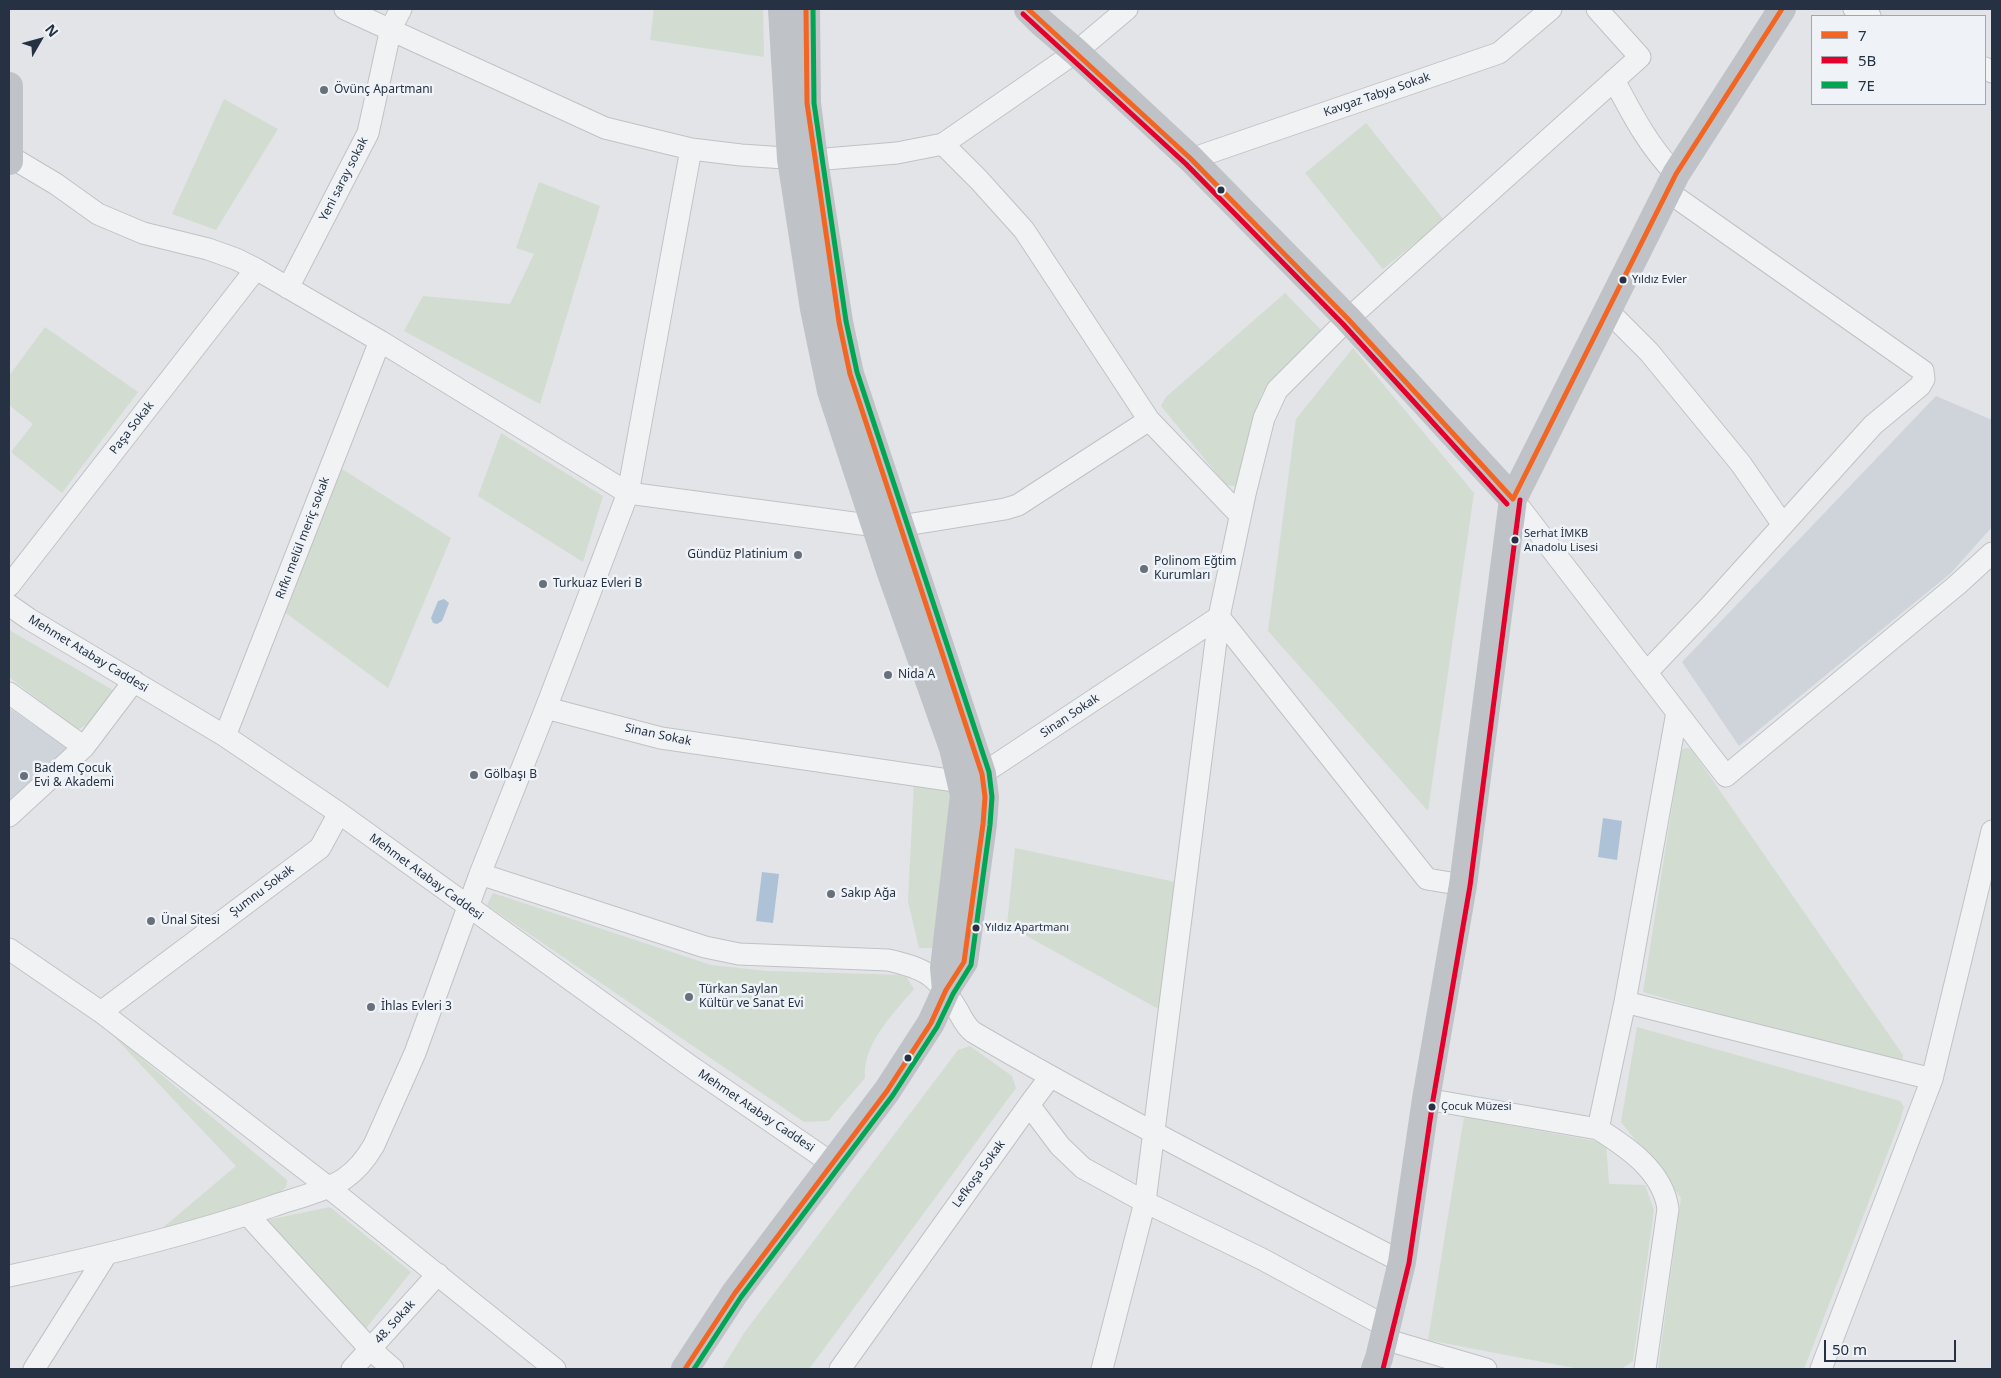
<!DOCTYPE html>
<meta charset="utf-8">
<style>
body{margin:0}
#map{position:relative;width:2001px;height:1378px;overflow:hidden;background:#e2e4e7;font-family:"Noto Sans",sans-serif}
canvas{display:block}
.frame{position:absolute;inset:0;border:10px solid #263243;pointer-events:none}
.legend{position:absolute;left:1811px;top:15px;width:175px;height:90px;box-sizing:border-box;background:#eff3f7;border:1px solid #9fa6af;margin:0;padding:6px 9px;list-style:none;font-size:15px;color:#263243}
.legend li{display:flex;align-items:center;gap:10px;height:25px}
.legend b{width:25px;border:1px solid #9fa6af}
.north{position:absolute;left:15px;top:15px;width:50px;height:50px;-webkit-text-stroke:4px #eff3f7;paint-order:stroke;rotate:52deg;font-size:14px;font-weight:700;line-height:20px;text-align:center;color:#263243}
.north::after{content:'';display:block;margin:auto;width:18px;height:22px;background:#263243;clip-path:polygon(50% 0,100% 100%,50% 72%,0 100%)}
.scale{position:absolute;left:1824px;top:1340px;width:132px;height:22px;box-sizing:border-box;border:2px solid #263243;border-top:0;padding-left:6px;font-size:15px;line-height:18px;white-space:nowrap;color:#263243;-webkit-text-stroke:4px #eff3f7;paint-order:stroke}
</style>
<div id="map">
<canvas width="2001" height="1378"></canvas>
<div class="frame"></div>
<ul class="legend">
<li><b style="height:6px;background:#f26522"></b>7</li>
<li><b style="height:6px;background:#e4002b"></b>5B</li>
<li><b style="height:6px;background:#00a651"></b>7E</li>
</ul>
<div class="north">N</div>
<div class="scale">50 m</div>
</div>
<script>
const ctx = document.querySelector('canvas').getContext('2d');
ctx.lineJoin = 'round';
function fill(path, color) {
  ctx.fillStyle = color;
  ctx.fill(path, 'evenodd');
}
function trace(path, color, width, dash) {
  ctx.strokeStyle = color;
  ctx.lineWidth = width;
  ctx.lineCap = dash ? 'butt' : 'round';
  ctx.setLineDash(dash || []);
  ctx.stroke(path);
}
function write(font, color, halo, rows, align = 'center') {
  ctx.font = font + ' "Noto Sans",sans-serif';
  ctx.lineWidth = 5;
  ctx.setLineDash([]);
  ctx.textBaseline = 'middle';
  ctx.strokeStyle = halo;
  ctx.fillStyle = color;
  for (const [text, x, y, turn = 0] of rows) {
    ctx.save();
    ctx.translate(x, y);
    ctx.rotate((+turn || 0) * Math.PI / 180);
    ctx.textAlign = isNaN(turn) ? turn : align;
    if (halo) ctx.strokeText(text, 0, 0);
    ctx.fillText(text, 0, 0);
    ctx.restore();
  }
}
fill(new Path2D(`
 M 1936,396 L 1992,420 L 1992,527 L 1951,573 L 1739,746 L 1682,662 Z
 M 9,708 L 71,751 L 9,800 Z`), '#cfd4db');
fill(new Path2D(`
 M 654,9 L 763,9 L 764,57 L 650,40 Z
 M 224,99 L 278,129 L 216,230 L 172,214 Z
 M 1366,123 L 1444,220 L 1383,269 L 1305,173 Z
 M 539,182 L 600,206 L 540,404 L 404,331 L 423,296 L 510,304 L 534,254 L 516,248 Z
 M 1285,293 L 1322,331 L 1261,395 L 1240,484 L 1233,486 L 1226,485 L 1161,406 L 1166,397 Z
 M 45,327 L 138,392 L 62,493 L 11,452 L 33,424 L 9,405 L 9,376 Z
 M 1353,348 L 1474,493 L 1428,811 L 1268,631 L 1296,419 Z
 M 501,433 L 603,496 L 583,562 L 478,496 Z
 M 339,467 L 451,538 L 388,688 L 283,611 Z
 M 9,630 L 118,693 L 100,718 L 77,730 L 9,677 Z
 M 1686,748 L 1691,749 L 1903,1055 L 1902,1066 L 1897,1066 L 1643,992 L 1681,750 Z
 M 914,782 L 956,793 L 938,948 L 919,948 L 908,901 Z
 M 1015,848 L 1175,882 L 1162,1011 L 1007,925 Z
 M 493,893 L 711,965 L 767,971 L 905,975 L 914,989 C 894,1013 862,1044 865,1078 L 828,1121 L 804,1122 L 487,905 Z
 M 1637,1027 L 1900,1101 L 1904,1107 L 1900,1121 L 1804,1369 L 1658,1369 L 1681,1198 L 1621,1122 Z
 M 108,1030 L 287,1180 L 286,1187 L 276,1195 L 154,1235 L 236,1166 Z
 M 970,1046 L 1012,1076 L 1016,1088 L 809,1369 L 722,1369 L 744,1333 L 958,1050 Z
 M 1464,1117 L 1606,1143 L 1609,1184 L 1645,1185 L 1654,1210 L 1633,1361 L 1621,1369 L 1579,1369 L 1428,1340 Z
 M 330,1207 L 411,1272 L 363,1332 L 262,1221 Z`), '#d3dcd1');
fill(new Path2D(`
 M 444,599 L 449,603 L 442,621 L 437,624 L 433,623 L 431,618 L 438,601 Z
 M 1603,818 L 1622,821 L 1617,860 L 1598,857 Z
 M 762,872 L 779,874 L 773,923 L 756,921 Z`), '#adc2d6');
const street = new Path2D(`
 M 345,9 L 605,128 L 691,149 L 741,155 L 814,160 L 897,153 L 943,144 L 1076,52 L 1127,9
 M 1854,9 L 1870,16
 M 1985,68 L 1992,72
 M 1614,80 C 1632,114 1649,147 1676,174
 M 943,144 L 979,180 L 1024,230 L 1149,420 L 1240,515
 M 9,156 L 56,184 L 98,214 L 143,233 L 208,249 L 236,259 L 256,269 L 380,341 L 628,493 L 876,526
 M 1191,159 L 1499,53 L 1551,9
 M 288,288 L 368,133 L 391,28 L 401,9
 M 1607,310 L 1649,352 L 1741,464 L 1783,525
 M 1513,499 L 1726,776 L 1957,585 L 1992,553
 M 900,526 L 1005,509 L 1018,505 L 1149,420
 M 9,586 L 256,269
 M 9,605 L 29,619 L 225,736 L 339,813 L 693,1068 L 833,1164
 M 1647,672 L 1709,607 L 1873,425 L 1920,386 L 1924,379 L 1923,371 L 1667,191
 M 9,693 L 84,747
 M 546,708 L 661,738 L 962,782 L 982,774 L 1219,617 L 1427,879 L 1463,885
 M 225,736 L 380,341
 M 9,816 L 84,747 L 134,681
 M 480,874 L 705,947 L 739,954 L 888,960 C 928,969 937,976 958,1011 C 962,1018 966,1027 973,1032 C 1113,1114 1258,1187 1402,1262
 M 9,949 L 101,1012 L 328,1187 L 555,1369
 M 1625,1002 L 1932,1079
 M 101,1012 L 320,848 L 339,813
 M 1426,1099 L 1598,1129
 M 1029,1105 L 1060,1146 L 1083,1168 L 1145,1202 L 1262,1259 L 1387,1327
 M 248,1215 L 370,1349 L 393,1369
 M 9,1276 C 98,1257 186,1236 273,1206 C 296,1198 323,1192 344,1179 C 357,1170 366,1159 374,1145 L 415,1053 L 480,874 L 546,708 L 628,493 L 691,149
 M 1384,1339 L 1486,1369
 M 34,1369 L 106,1255
 M 352,1369 L 438,1274
 M 840,1369 L 1029,1105 L 1050,1077
 M 1102,1369 L 1145,1202 L 1219,617 L 1245,494 L 1264,418 L 1277,390 L 1348,319 L 1640,57 L 1597,9
 M 1645,1369 L 1668,1209 C 1663,1171 1627,1147 1598,1129 L 1625,1002 L 1677,712
 M 1821,1369 L 1932,1079 L 1992,831`);
trace(street, '#c0c2c5', 23);
trace(street, '#f1f2f4', 21);
trace(new Path2D(`
 M 782,9 L 791,159 L 814,309 L 831,391 L 891,573 L 953,748 L 964,795 L 944,968 L 946,990
 M 1028,9 L 1042,23 L 1076,52 L 1191,159 L 1348,319 L 1513,499
 M 9,86 L 9,161
 M 685,1369 L 735,1293 L 887,1091 L 931,1023 L 946,990 L 964,962 L 983,824 L 985,797 L 982,774 L 850,374 L 839,322 L 814,160 L 807,103 L 806,9
 M 1375,1369 L 1379,1358 L 1402,1262 L 1426,1099 L 1463,885 L 1513,499 L 1676,174 L 1782,9`), '#bfc2c7', 28);
trace(new Path2D(`
 M 1028,9 L 1191,159 L 1348,319 L 1513,499
 M 1513,499 L 1676,174 L 1782,9
 M 685,1369 L 735,1293 L 887,1091 L 931,1023 L 946,990 L 964,962 L 983,824 L 985,797 L 982,774 L 850,374 L 839,322 L 807,103 L 806,9`), '#f26522', 5);
trace(new Path2D(`
 M 1023,14 L 1186,164 L 1343,324 L 1507,504
 M 1383,1369 L 1409,1263 L 1433,1100 L 1470,886 L 1520,500`), '#e4002b', 5);
trace(new Path2D(`
 M 694,1369 L 741,1297 L 893,1095 L 937,1027 L 953,994 L 971,965 L 990,825 L 992,797 L 989,772 L 857,372 L 846,321 L 814,103 L 813,9`), '#00a651', 5);
for (const [x, y, r, color] of [
 [324,90,5,"#68707c"],
 [1221,190,4.5,"#263243"],
 [1623,280,4.5,"#263243"],
 [1515,540,4.5,"#263243"],
 [798,555,5,"#68707c"],
 [1144,569,5,"#68707c"],
 [543,584,5,"#68707c"],
 [888,675,5,"#68707c"],
 [474,775,5,"#68707c"],
 [24,776,5,"#68707c"],
 [831,894,5,"#68707c"],
 [151,921,5,"#68707c"],
 [976,928,4.5,"#263243"],
 [689,997,5,"#68707c"],
 [371,1007,5,"#68707c"],
 [908,1058,4.5,"#263243"],
 [1432,1107,4.5,"#263243"]
]) {
  const dot = new Path2D();
  dot.arc(x, y, r, 0, 2 * Math.PI);
  ctx.fillStyle = color;
  ctx.fill(dot);
  trace(dot, '#eff3f7', 2);
}
write('11px', '#263243', '#eff3f7', [
 ["Yıldız Evler",1632,280],
 ["Serhat İMKB",1524,534],
 ["Anadolu Lisesi",1524,548],
 ["Yıldız Apartmanı",985,928],
 ["Çocuk Müzesi",1441,1107]
], 'left');
write('12px', '#263243', '#eff3f7', [
 ["Övünç Apartmanı",334,90],
 ["Gündüz Platinium",788,555,"right"],
 ["Polinom Eğtim",1154,562],
 ["Kurumları",1154,576],
 ["Turkuaz Evleri B",553,584],
 ["Nida A",898,675],
 ["Badem Çocuk",34,769],
 ["Evi & Akademi",34,783],
 ["Gölbaşı B",484,775],
 ["Sakıp Ağa",841,894],
 ["Ünal Sitesi",161,921],
 ["Türkan Saylan",699,990],
 ["Kültür ve Sanat Evi",699,1004],
 ["İhlas Evleri 3",381,1007]
], 'left');
write('12px', '#263243', '#eff3f7', [
 ["Kavgaz Tabya Sokak",1377,95,-19],
 ["Yeni saray sokak",344,179,-63],
 ["Paşa Sokak",132,428,-52],
 ["Rıfkı melül meriç sokak",303,538,-69],
 ["Mehmet Atabay Caddesi",88,654,31],
 ["Sinan Sokak",1070,716,-34],
 ["Sinan Sokak",658,735,12],
 ["Mehmet Atabay Caddesi",426,877,36],
 ["Şumnu Sokak",262,891,-37],
 ["Mehmet Atabay Caddesi",756,1111,34],
 ["Lefkoşa Sokak",979,1174,-54],
 ["48. Sokak",395,1322,-48]
]);
</script>
